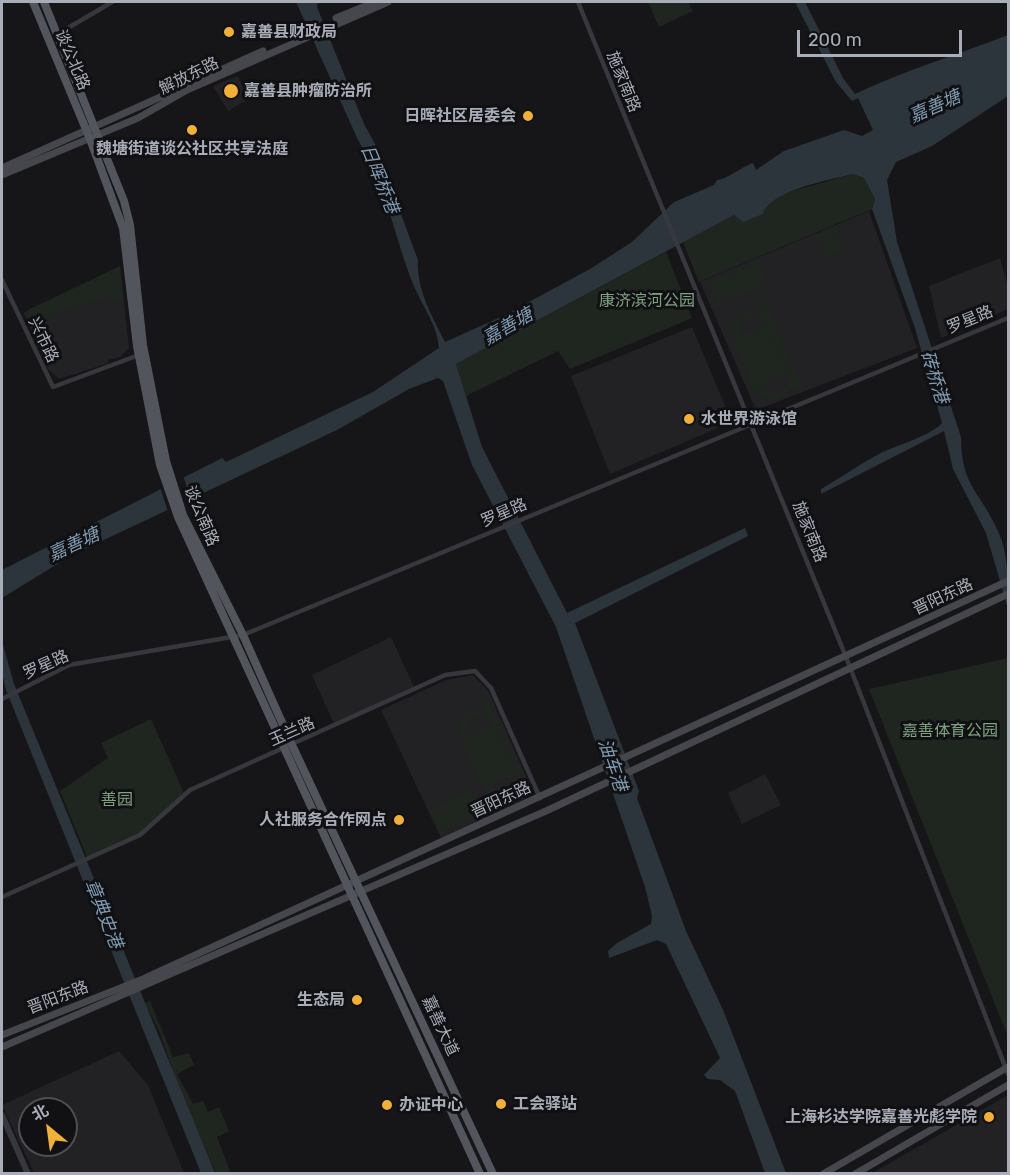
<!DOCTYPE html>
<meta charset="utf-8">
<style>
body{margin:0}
#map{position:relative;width:1010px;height:1175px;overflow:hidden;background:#161618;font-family:Rubik,"Noto Sans SC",sans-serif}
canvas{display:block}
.frame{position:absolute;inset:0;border:3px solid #a8adb8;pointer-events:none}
.north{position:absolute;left:18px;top:1097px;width:60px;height:60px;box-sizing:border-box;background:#111113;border:2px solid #4d4f55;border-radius:50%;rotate:331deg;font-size:16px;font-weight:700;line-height:24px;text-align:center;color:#a8adb8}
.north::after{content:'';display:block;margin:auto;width:21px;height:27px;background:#f2b134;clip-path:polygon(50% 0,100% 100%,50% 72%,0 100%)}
.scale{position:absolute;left:797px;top:30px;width:165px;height:27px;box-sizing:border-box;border:3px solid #a8adb8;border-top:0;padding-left:8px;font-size:18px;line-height:21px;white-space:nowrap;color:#a8adb8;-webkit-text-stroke:4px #111113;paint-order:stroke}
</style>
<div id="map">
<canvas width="1010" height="1175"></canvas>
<div class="frame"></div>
<div class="north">北</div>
<div class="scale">200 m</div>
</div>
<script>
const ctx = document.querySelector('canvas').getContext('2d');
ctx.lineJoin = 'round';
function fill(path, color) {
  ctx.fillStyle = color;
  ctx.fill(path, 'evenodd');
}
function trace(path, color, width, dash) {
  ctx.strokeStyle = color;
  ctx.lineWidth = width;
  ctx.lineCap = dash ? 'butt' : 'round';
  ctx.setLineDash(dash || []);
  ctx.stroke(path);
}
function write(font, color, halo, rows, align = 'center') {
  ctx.font = font + ' Rubik,"Noto Sans SC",sans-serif';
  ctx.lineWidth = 6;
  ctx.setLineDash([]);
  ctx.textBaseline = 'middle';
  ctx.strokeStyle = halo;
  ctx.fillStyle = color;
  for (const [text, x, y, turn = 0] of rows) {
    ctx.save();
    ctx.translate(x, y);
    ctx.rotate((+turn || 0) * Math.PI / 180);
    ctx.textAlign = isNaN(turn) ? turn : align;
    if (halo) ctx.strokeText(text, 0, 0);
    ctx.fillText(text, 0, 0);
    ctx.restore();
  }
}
fill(new Path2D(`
 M 238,76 L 248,99 L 228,111 L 213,86 Z
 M 869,211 L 917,348 L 756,410 L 700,282 Z
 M 1000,258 L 1008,287 L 1008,309 L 941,338 L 929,286 Z
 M 120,266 L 129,348 L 120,357 L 108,360 L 109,363 L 59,379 L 48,369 L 24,313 Z
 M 692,327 L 732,422 L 610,474 L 571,376 Z
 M 391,637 L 414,687 L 334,724 L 312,675 Z
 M 473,675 L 488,690 L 534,794 L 441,838 L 381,710 L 446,680 Z
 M 765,774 L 781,805 L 742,824 L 728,793 Z
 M 119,1051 L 148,1085 L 184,1173 L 34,1173 L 2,1105 ZM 30,1109 L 66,1109 L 66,1145 L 30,1145 Z
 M 1008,1095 L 1008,1173 L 872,1173 L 932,1139 Z`), '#222225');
fill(new Path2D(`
 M 648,2 L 688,2 L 693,11 L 659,27 Z
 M 853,174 L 864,178 L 875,199 L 872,209 L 699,282 L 683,242 L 734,215 L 765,206 L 778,195 Z
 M 835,227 L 845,251 L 827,258 L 818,235 Z
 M 666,252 L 692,318 L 570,369 L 558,351 L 466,396 L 456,364 Z
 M 758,262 L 767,284 L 718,305 L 708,283 Z
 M 120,266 L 123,299 L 113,302 L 112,296 L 53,314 L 54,317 L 31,328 L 24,313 L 30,309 Z
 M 764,297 L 802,386 L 796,389 L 794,386 C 786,399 767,406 755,391 C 749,384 746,371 742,362 C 732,339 722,304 762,311 L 758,300 ZM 751,318 L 760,318 L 768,324 L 739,336 L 741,325 ZM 768,326 L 789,375 L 786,387 L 775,393 L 761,387 L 788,376 Z
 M 1008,658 L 1008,1037 L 869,689 Z
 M 488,698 L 530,791 L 525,794 L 522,788 C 501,827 480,783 472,765 C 463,745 444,704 486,711 L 482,701 ZM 480,716 L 492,723 L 512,766 L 492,725 L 466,737 L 467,723 ZM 516,774 L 517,784 L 512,791 L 510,781 L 496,789 L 512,791 L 510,793 L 498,795 L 489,787 Z
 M 151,719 L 184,793 L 139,834 L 87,857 L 60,791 L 108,758 L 101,743 Z
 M 469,790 L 480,814 L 440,833 L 429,809 Z
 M 150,1001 L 173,1057 L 189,1053 L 194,1065 L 177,1074 L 193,1104 L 203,1101 L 208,1112 L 219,1107 L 229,1131 L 217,1137 L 231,1173 L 216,1173 L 180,1092 L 160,1033 L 145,1003 Z`), '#1e261f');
fill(new Path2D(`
 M 296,2 L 318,2 L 317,7 L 364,124 L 375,144 L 418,260 C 416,289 432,316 445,342 L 503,316 L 590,269 L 632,242 L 674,202 L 714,185 L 717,180 C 726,180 741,167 753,163 L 756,170 L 784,151 L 844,130 L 862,136 L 873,130 L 858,98 L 852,101 L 836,82 L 795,2 L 805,2 L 843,78 L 855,94 C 905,70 957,55 1008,35 L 1008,96 L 932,146 L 896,162 L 887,180 L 897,242 L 961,437 C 961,486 980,491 998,531 C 1009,556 1008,582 1008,609 L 986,533 L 953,469 L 944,431 L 821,494 L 821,489 C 842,477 861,463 883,452 C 898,445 932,435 942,423 L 915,328 L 872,209 L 875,199 L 864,178 L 853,174 C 830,180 770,190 763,214 L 743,222 L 734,215 L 456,364 L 482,447 L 567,613 L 745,528 L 748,536 L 575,623 L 639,791 L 637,798 L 686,931 L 724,1012 L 786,1173 L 765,1173 L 735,1091 L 720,1080 L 708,1079 L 704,1075 L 720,1058 L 666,944 L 657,940 L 609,958 L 608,951 L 617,943 L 651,924 L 652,916 L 645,887 L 556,627 L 472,465 L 443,381 L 438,378 L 409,389 L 337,430 L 72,555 L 2,598 L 2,570 L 222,458 L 226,462 L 373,392 L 439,348 C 437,324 422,306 413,284 C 394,236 386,184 358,140 Z
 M 2,641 L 14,684 L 215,1173 L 201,1173 L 6,690 L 2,673 Z`), '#2c353c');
fill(new Path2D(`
 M 183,475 L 191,500 L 168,512 L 160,487 Z`), '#161618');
trace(new Path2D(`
 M 578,2 L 846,657 L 1008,1074
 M 58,34 L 112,2
 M 2,280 L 53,387 L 139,355
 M 2,699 L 69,665 L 243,635 L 1008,318
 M 2,897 L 140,835 L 190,790 L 445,675 L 475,671 L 491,688 L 540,798`), '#37383d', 4.5);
trace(new Path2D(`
 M 2,1115 L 28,1174`), '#37383d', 6);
trace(new Path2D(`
 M 336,18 L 375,2
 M 2,168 L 263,51
 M 2,175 L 138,118 L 187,90 L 388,2
 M 2,1035 L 143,979 L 1008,581
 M 2,1047 L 546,811 L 1008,594
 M 823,1174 L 1008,1067
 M 855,1174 L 1008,1085`), '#45474d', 7);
trace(new Path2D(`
 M 33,2 L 90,139 L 123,228 L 137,346 L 160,465 L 178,517 L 480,1174
 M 44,2 L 124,201 L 130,225 L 143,345 L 166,461 L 183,515 L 243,635 L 292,745 L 493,1174`), '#53555c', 8);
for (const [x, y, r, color] of [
 [229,32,6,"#f2b134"],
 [231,91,8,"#f2b134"],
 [528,116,6,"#f2b134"],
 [192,130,6,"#f2b134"],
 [689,419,6,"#f2b134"],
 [399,820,6,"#f2b134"],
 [357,1000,6,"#f2b134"],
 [501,1104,6,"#f2b134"],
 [387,1105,6,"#f2b134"],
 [989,1117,6,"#f2b134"]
]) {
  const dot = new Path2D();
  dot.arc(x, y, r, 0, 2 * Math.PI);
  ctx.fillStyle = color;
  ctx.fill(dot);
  trace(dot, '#111113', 2);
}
write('bold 16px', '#a8adb8', '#111113', [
 ["嘉善县财政局",241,32],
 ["嘉善县肿瘤防治所",244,91],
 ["日晖社区居委会",516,116,"right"],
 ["魏塘街道谈公社区共享法庭",192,149,"center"],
 ["水世界游泳馆",701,419],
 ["人社服务合作网点",387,820,"right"],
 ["生态局",345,1000,"right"],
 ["工会驿站",513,1104],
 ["办证中心",399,1105],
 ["上海杉达学院嘉善光彪学院",977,1117,"right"]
], 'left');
write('16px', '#a8adb8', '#111113', [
 ["谈公北路",72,60,67],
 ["解放东路",189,76,-26],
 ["施家南路",623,82,68],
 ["罗星路",970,320,-22],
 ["兴市路",43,340,64],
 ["罗星路",504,513,-23],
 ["谈公南路",201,516,67],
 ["施家南路",809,532,68],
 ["晋阳东路",943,597,-25],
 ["罗星路",46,665,-24],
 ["玉兰路",292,732,-24],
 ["晋阳东路",501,800,-25],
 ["晋阳东路",58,998,-21],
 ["嘉善大道",440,1026,65]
]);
write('16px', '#7fa381', '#111113', [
 ["康济滨河公园",647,301],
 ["嘉善体育公园",950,731],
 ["善园",117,800]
]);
write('italic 18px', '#7f9bb3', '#111113', [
 ["嘉善塘",935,107,-24],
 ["日晖桥港",379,179,68],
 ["嘉善塘",508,327,-30],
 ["砖桥港",934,377,72],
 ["嘉善塘",74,545,-25],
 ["油车港",612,765,71],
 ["章典史港",103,914,68]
]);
</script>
